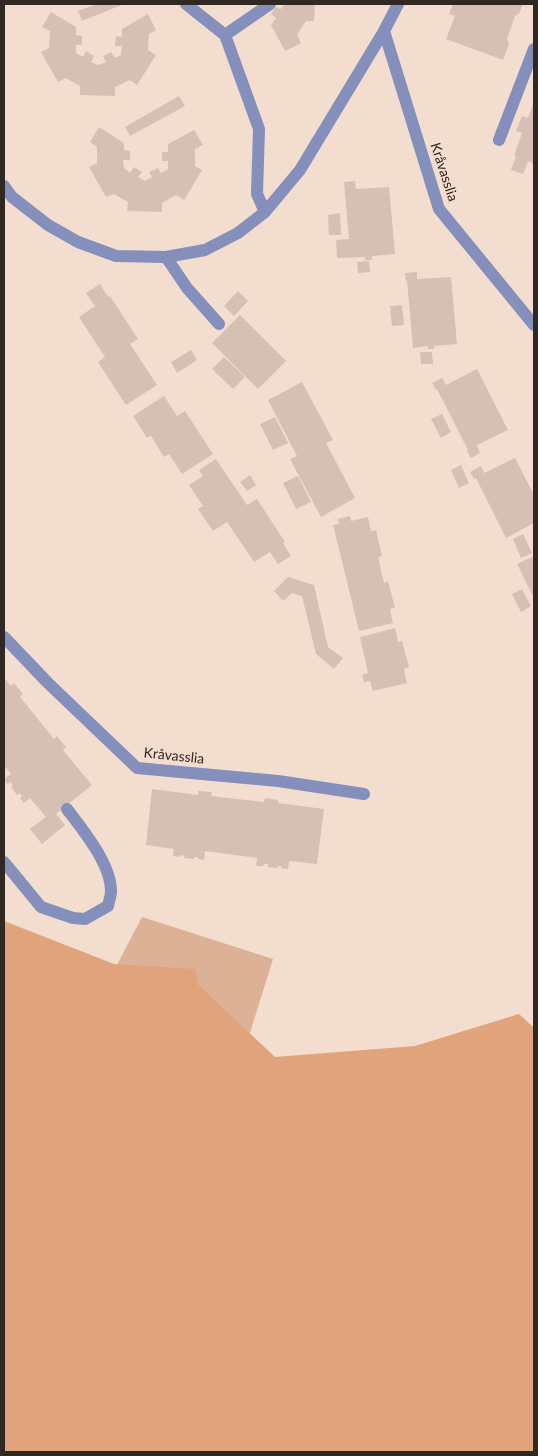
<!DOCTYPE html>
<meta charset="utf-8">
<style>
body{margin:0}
#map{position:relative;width:538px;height:1456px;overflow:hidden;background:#f3ddcf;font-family:Lato,sans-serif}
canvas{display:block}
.frame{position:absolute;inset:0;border:5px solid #302823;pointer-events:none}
</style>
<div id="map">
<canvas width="538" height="1456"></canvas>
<div class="frame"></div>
</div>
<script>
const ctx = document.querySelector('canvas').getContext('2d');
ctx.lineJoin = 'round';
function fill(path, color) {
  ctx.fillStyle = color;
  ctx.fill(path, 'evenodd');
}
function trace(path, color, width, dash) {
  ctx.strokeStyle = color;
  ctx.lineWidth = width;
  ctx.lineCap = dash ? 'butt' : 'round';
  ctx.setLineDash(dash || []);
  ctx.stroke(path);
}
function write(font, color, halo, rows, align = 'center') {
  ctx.font = font + ' Lato,sans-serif';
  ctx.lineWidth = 4;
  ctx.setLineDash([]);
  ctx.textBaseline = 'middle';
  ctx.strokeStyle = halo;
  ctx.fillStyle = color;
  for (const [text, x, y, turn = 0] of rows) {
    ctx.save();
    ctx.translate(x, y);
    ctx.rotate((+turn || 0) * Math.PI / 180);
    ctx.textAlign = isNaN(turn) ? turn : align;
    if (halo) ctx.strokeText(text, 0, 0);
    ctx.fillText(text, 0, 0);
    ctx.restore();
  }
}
fill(new Path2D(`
 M 142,917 L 273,959 L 248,1039 L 107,984 Z`), '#dcb196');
fill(new Path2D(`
 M 4,921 L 114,964 L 195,969 L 198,985 L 275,1057 L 415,1046 L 519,1014 L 534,1028 L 534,1452 L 4,1452 Z`), '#e0a37c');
fill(new Path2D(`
 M 97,4 L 124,4 L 82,21 L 78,11 Z
 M 285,4 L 315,4 L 314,21 L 306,21 L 297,35 L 301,43 L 285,51 L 271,25 L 276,18 L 271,14 L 276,7 L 281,9 Z
 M 453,4 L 523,4 L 519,14 L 515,16 L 507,39 L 509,44 L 503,60 L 446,39 L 455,16 L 449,14 Z
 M 51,12 L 76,27 L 76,35 L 82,36 L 82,45 L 76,45 L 76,53 L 83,57 L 86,51 L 94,56 L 91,62 L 98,65 L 106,62 L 103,56 L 111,52 L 115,58 L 121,55 L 122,46 L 115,46 L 116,36 L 122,37 L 122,29 L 148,14 L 156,30 L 149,34 L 148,50 L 156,55 L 137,85 L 130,80 L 115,87 L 115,96 L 80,95 L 80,86 L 66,78 L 58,82 L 41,52 L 49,48 L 50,31 L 42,27 Z
 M 179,96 L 185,106 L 130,136 L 125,127 Z
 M 534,101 L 534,164 L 528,161 L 523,174 L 511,170 L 516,157 L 514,156 L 522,133 L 516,131 L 522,116 L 528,118 Z
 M 99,127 L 124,143 L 124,150 L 130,151 L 130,160 L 123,160 L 124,168 L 130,173 L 134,167 L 142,172 L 138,177 L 145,181 L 152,177 L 149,172 L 158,168 L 161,173 L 168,169 L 168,161 L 162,161 L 162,152 L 168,152 L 168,144 L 194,130 L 203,145 L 195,149 L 195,166 L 202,170 L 184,200 L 176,195 L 162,203 L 162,212 L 127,211 L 128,202 L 114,194 L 106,197 L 89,167 L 97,163 L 97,147 L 90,142 Z
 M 355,181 L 356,189 L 389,187 L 395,254 L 372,256 L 372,260 L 365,260 L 365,257 L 337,258 L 336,240 L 349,239 L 344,182 Z
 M 340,213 L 341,235 L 329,235 L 328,215 Z
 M 369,261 L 370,272 L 358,273 L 357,262 Z
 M 417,272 L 417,279 L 451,277 L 457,344 L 434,346 L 434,349 L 428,349 L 428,346 L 413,348 L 407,280 L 406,281 L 405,273 Z
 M 100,284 L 108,297 L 110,296 L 138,339 L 130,344 L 157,385 L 126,405 L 98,362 L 105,357 L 79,317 L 95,306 L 86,293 Z
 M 238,291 L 248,301 L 234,316 L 224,306 Z
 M 402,305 L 404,325 L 392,326 L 390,306 Z
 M 240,315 L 286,361 L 258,389 L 212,343 Z
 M 191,350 L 197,360 L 177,373 L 171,362 Z
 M 420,352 L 432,352 L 433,364 L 421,364 Z
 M 224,357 L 245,377 L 233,389 L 212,369 Z
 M 477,369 L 508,430 L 477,445 L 480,453 L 471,458 L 467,451 L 468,450 L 437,389 L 436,390 L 432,383 L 442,378 L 446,385 Z
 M 302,382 L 333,440 L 326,443 L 355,498 L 321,517 L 290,459 L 297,456 L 268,400 Z
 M 164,396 L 177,416 L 185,411 L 213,454 L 182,474 L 169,454 L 164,457 L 151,436 L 147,438 L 133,416 Z
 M 442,414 L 451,432 L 441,438 L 431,419 Z
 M 275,417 L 288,443 L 273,450 L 260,424 Z
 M 515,458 L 534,495 L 534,523 L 506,538 L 476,478 L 474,479 L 470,472 L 481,466 L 484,473 Z
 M 216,459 L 247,505 L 257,499 L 285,542 L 283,543 L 291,556 L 278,564 L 270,552 L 254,562 L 227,522 L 213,531 L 198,509 L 203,506 L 189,485 L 203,476 L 199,470 Z
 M 461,465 L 469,483 L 459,488 L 451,470 Z
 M 250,475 L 256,485 L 247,491 L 240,482 Z
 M 298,476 L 311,502 L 296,509 L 283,483 Z
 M 350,516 L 351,521 L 368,517 L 371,531 L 376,530 L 382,556 L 378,557 L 384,583 L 388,581 L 395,608 L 390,609 L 393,623 L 359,631 L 333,525 L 339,524 L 338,519 Z
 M 523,534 L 532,553 L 521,558 L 513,539 Z
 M 534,556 L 534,598 L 517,564 Z
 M 288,577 L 314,585 L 328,647 L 343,658 L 334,669 L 316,654 L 302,596 L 292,593 L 283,601 L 274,591 Z
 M 522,589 L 531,606 L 521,612 L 512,594 Z
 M 395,628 L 398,642 L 402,641 L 409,667 L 404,669 L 407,683 L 373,691 L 370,681 L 364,682 L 362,675 L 368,673 L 360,637 Z
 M 4,677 L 11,686 L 14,683 L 23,694 L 20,697 L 54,739 L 57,736 L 66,747 L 63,750 L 92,785 L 56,814 L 65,825 L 42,844 L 30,829 L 46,817 L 30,798 L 24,803 L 20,798 L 22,796 L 19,793 L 17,795 L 11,787 L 13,785 L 10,782 L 8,784 L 4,779 L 11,774 L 4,765 Z
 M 152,789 L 198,795 L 198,791 L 212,792 L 211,796 L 264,802 L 265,798 L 278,800 L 278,803 L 324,809 L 317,864 L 289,861 L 288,869 L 281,868 L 282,866 L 277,866 L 277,868 L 268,867 L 268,864 L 264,864 L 263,866 L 256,866 L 257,858 L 205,851 L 204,860 L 198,859 L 198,857 L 194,857 L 194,859 L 184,858 L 185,856 L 180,855 L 180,857 L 173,856 L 174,849 L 146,845 Z`), '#d6c0b3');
trace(new Path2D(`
 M 186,4 L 225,35
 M 384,31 L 439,209 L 534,325
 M 499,140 L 534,49
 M 4,186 L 12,197 L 48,225 L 78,242 L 116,256 L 166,257 L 205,250 L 238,233 L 265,212 L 300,170 L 384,31 L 398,4
 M 265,212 L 257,194 L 259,129 L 225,35 L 270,4
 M 166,257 L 187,288 L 219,324
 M 4,637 L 48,683 L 137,768 L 278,781 L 364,794
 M 4,862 L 41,907 L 73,918 L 85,919 L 108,906 C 109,901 111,896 111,891 C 111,864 83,830 67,809`), '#848fbc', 12);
write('14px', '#302823', '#f3ddcf', [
 ["Kråvasslia",444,172,72],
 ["Kråvasslia",174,756,6]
]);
</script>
